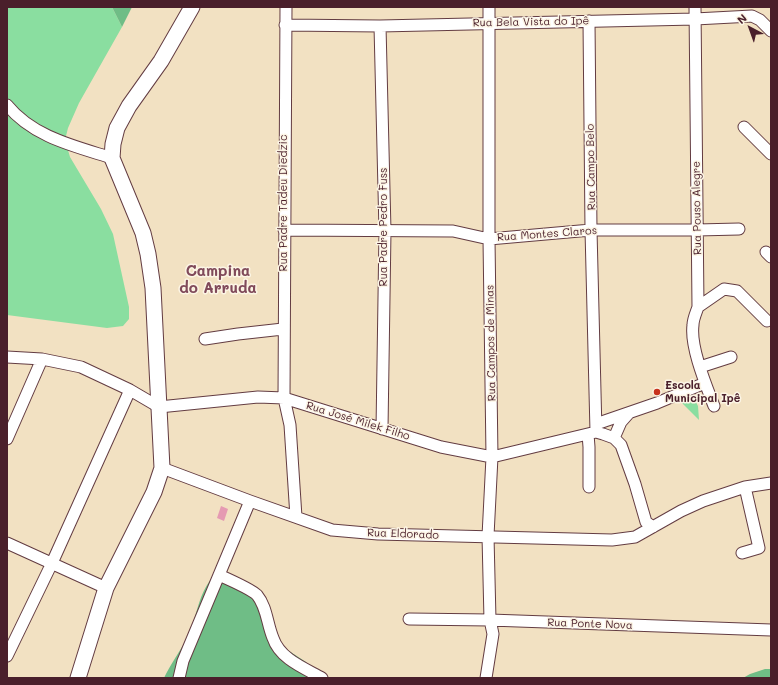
<!DOCTYPE html>
<meta charset="utf-8">
<style>
body{margin:0}
#map{position:relative;width:778px;height:685px;overflow:hidden;background:#f2e1c2;font-family:Mali,sans-serif}
canvas{display:block}
.frame{position:absolute;inset:0;border:8px solid #4a1f2b;pointer-events:none}
.north{position:absolute;left:730px;top:8px;width:40px;height:40px;-webkit-text-stroke:3px #fcf5e5;paint-order:stroke;rotate:319deg;font-size:11px;font-weight:700;line-height:16px;text-align:center;color:#4a1f2b}
.north::after{content:'';display:block;margin:auto;width:14px;height:18px;background:#4a1f2b;clip-path:polygon(50% 0,100% 100%,50% 72%,0 100%)}
</style>
<div id="map">
<canvas width="778" height="685"></canvas>
<div class="frame"></div>
<div class="north">N</div>
</div>
<script>
const ctx = document.querySelector('canvas').getContext('2d');
ctx.lineJoin = 'round';
function fill(path, color) {
  ctx.fillStyle = color;
  ctx.fill(path, 'evenodd');
}
function trace(path, color, width, dash) {
  ctx.strokeStyle = color;
  ctx.lineWidth = width;
  ctx.lineCap = dash ? 'butt' : 'round';
  ctx.setLineDash(dash || []);
  ctx.stroke(path);
}
function write(font, color, halo, rows, align = 'center') {
  ctx.font = font + ' Mali,sans-serif';
  ctx.lineWidth = 3;
  ctx.setLineDash([]);
  ctx.textBaseline = 'middle';
  ctx.strokeStyle = halo;
  ctx.fillStyle = color;
  for (const [text, x, y, turn = 0] of rows) {
    ctx.save();
    ctx.translate(x, y);
    ctx.rotate((+turn || 0) * Math.PI / 180);
    ctx.textAlign = isNaN(turn) ? turn : align;
    if (halo) ctx.strokeText(text, 0, 0);
    ctx.fillText(text, 0, 0);
    ctx.restore();
  }
}
fill(new Path2D(`
 M 7,7 L 112,7 L 122,27 L 79,103 L 68,128 L 65,140 L 70,157 L 101,209 L 113,234 L 129,307 L 129,319 L 123,326 L 107,328 L 7,315 Z
 M 693,397 L 698,406 L 699,420 L 682,403 Z`), '#8adea0');
fill(new Path2D(`
 M 112,7 L 132,7 L 122,27 Z
 M 212,578 L 228,582 L 256,595 L 278,641 L 286,649 L 306,662 L 313,671 L 316,678 L 164,678 C 170,665 179,653 186,640 C 197,620 197,596 212,578 Z
 M 765,669 L 771,669 L 771,678 L 743,678 L 750,674 Z`), '#6fbd86');
fill(new Path2D(`
 M 221,506 L 228,509 L 224,521 L 217,518 Z`), '#e59ab2');
const minor = new Path2D(`
 M 286,7 L 284,398 L 290,425 L 296,517
 M 695,7 L 698,307 C 696,313 693,319 693,325 C 690,347 706,385 714,406
 M 589,21 L 591,230 L 596,432
 M 285,25 L 380,26 L 695,19 L 752,16 L 760,20 L 771,31
 M 380,26 L 385,231 L 382,429
 M 7,105 C 33,137 74,146 112,158
 M 744,127 L 771,154
 M 284,230 L 453,231 L 489,239 L 591,230 L 697,230 L 739,229
 M 766,252 L 771,257
 M 698,307 L 724,289 L 737,291 L 767,321
 M 205,339 L 238,334 L 283,329
 M 7,357 L 42,359 L 81,367 L 130,390 L 159,407 L 258,397 L 284,398 L 441,447 L 492,457 L 596,432 L 603,434 L 614,438 L 621,445 L 635,484 L 646,522 L 653,527
 M 700,367 L 731,357
 M 596,424 L 657,403 L 705,383
 M 588,434 L 589,447 L 589,487
 M 614,438 L 621,422 L 629,413
 M 7,439 L 42,359
 M 162,468 L 250,501 L 332,530 L 378,534 L 612,540 L 635,537 L 681,511 L 703,501 L 745,487 L 771,483
 M 7,543 L 106,588
 M 742,553 L 759,548 L 745,487
 M 219,575 C 228,579 251,589 257,595 C 267,607 267,624 273,638 C 280,659 304,668 322,678
 M 409,619 L 490,620 L 771,630
 M 7,656 L 52,563 L 130,390
 M 179,678 L 183,661 L 250,501
 M 486,678 L 493,634 L 490,620 L 488,536 L 492,457 L 489,239 L 489,7`);
const major = new Path2D(`
 M 78,678 L 106,588 L 154,492 L 162,468 L 153,288 L 148,254 L 143,233 L 112,158 L 113,144 L 117,128 L 129,106 L 161,61 L 192,7`);
trace(minor, '#633c42', 13);
trace(major, '#633c42', 17);
trace(minor, '#fff', 11);
trace(major, '#fff', 15);
for (const [x, y, r, color] of [
 [657,392,4,"#c8321e"]
]) {
  const dot = new Path2D();
  dot.arc(x, y, r, 0, 2 * Math.PI);
  ctx.fillStyle = color;
  ctx.fill(dot);
  trace(dot, '#fcf5e5', 1.5);
}
write('11px', '#4a1f2b', '#fcf5e5', [
 ["Rua Bela Vista do Ipê",531,22,-1],
 ["Rua Campo Belo",591,167,-91],
 ["Rua Padre Tadeu Diedzic",284,203,-90],
 ["Rua Pouso Alegre",697,208,-91],
 ["Rua Padre Pedro Fuss",384,227,-90],
 ["Rua Montes Claros",547,234,-4],
 ["Rua Campos de Minas",491,343,-91],
 ["Rua José Milek Filho",358,421,17],
 ["Rua Eldorado",403,534,2],
 ["Rua Ponte Nova",590,624,2]
]);
write('bold 11px', '#4a1f2b', '#fcf5e5', [
 ["Escola",665,386],
 ["Municipal Ipê",665,399]
], 'left');
write('bold 15px', '#804a5a', '#fcf5e5', [
 ["Campina",218,271],
 ["do Arruda",218,288]
]);
</script>
